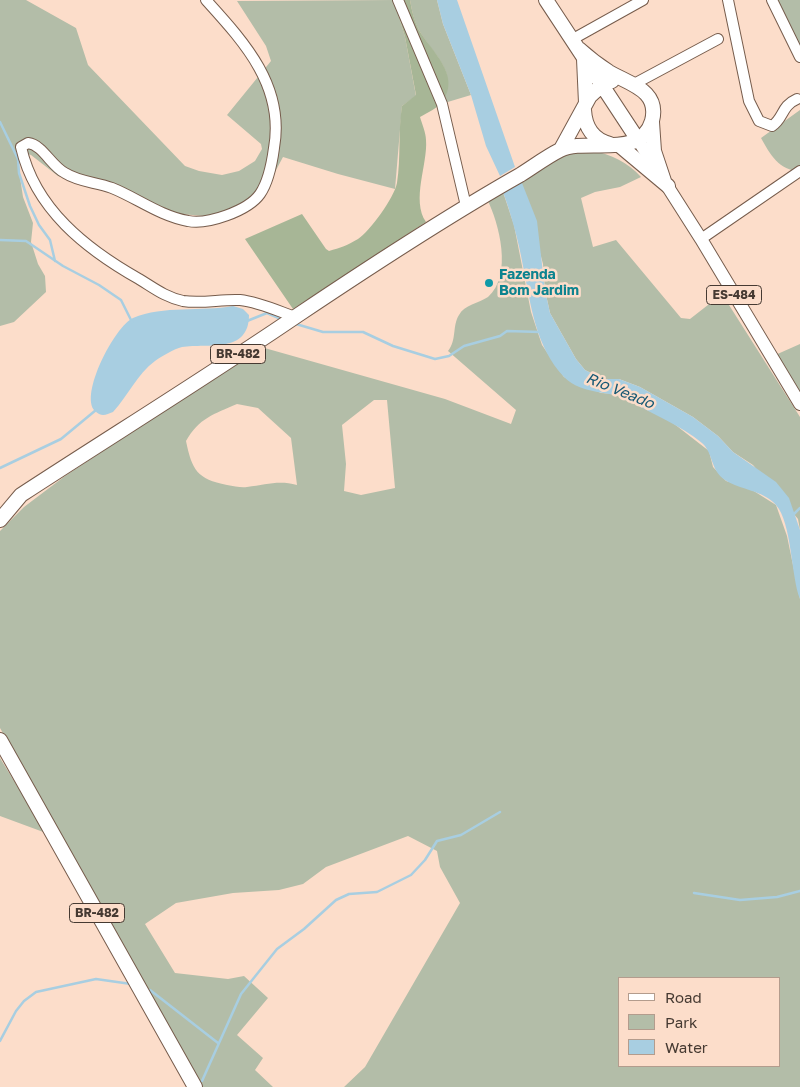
<!DOCTYPE html>
<style>
body{margin:0}
#map{position:relative;width:800px;height:1087px;overflow:hidden;background:#fcddca;font-family:"Golos Text",sans-serif}
canvas{display:block}
.legend{position:absolute;left:618px;top:977px;width:162px;height:90px;box-sizing:border-box;background:#fcddca;border:1px solid #b39c8d;margin:0;padding:6px 9px;list-style:none;font-size:15px;color:#463a32}
.legend li{display:flex;align-items:center;gap:10px;height:25px}
.legend b{width:25px;border:1px solid #b39c8d}
</style>
<div id="map">
<canvas width="800" height="1087"></canvas>
<ul class="legend">
<li><b style="height:6px;background:#fff"></b>Road</li>
<li><b style="height:14px;background:#b3bda8"></b>Park</li>
<li><b style="height:14px;background:#a8cee1"></b>Water</li>
</ul>
</div>
<script>
const ctx = document.querySelector('canvas').getContext('2d');
ctx.lineJoin = 'round';
function fill(path, color) {
  ctx.fillStyle = color;
  ctx.fill(path, 'evenodd');
}
function trace(path, color, width, dash) {
  ctx.strokeStyle = color;
  ctx.lineWidth = width;
  ctx.lineCap = dash ? 'butt' : 'round';
  ctx.setLineDash(dash || []);
  ctx.stroke(path);
}
function write(font, color, halo, rows, align = 'center') {
  ctx.font = font + ' "Golos Text",sans-serif';
  ctx.lineWidth = 5;
  ctx.setLineDash([]);
  ctx.textBaseline = 'middle';
  ctx.strokeStyle = halo;
  ctx.fillStyle = color;
  for (const [text, x, y, turn = 0] of rows) {
    ctx.save();
    ctx.translate(x, y);
    ctx.rotate((+turn || 0) * Math.PI / 180);
    ctx.textAlign = isNaN(turn) ? turn : align;
    if (halo) ctx.strokeText(text, 0, 0);
    ctx.fillText(text, 0, 0);
    ctx.restore();
  }
}
fill(new Path2D(`
 M 0,0 L 26,0 L 76,28 L 88,65 L 185,166 L 199,171 L 222,175 L 239,171 L 255,161 L 262,149 L 261,144 L 227,115 L 271,61 L 266,46 L 237,1 L 394,0 L 405,37 L 416,96 L 402,106 L 395,189 L 338,174 L 283,157 L 267,187 L 229,215 L 204,216 L 169,213 L 91,183 L 58,176 L 31,155 L 16,151 L 23,197 L 33,223 L 31,242 L 38,264 L 45,276 L 46,292 L 14,322 L 0,326 Z
 M 410,0 L 437,0 L 443,24 L 471,95 L 441,104 C 460,71 434,57 419,30 C 414,21 412,11 410,0 Z
 M 777,0 L 800,0 L 800,45 Z
 M 800,110 L 800,171 C 779,171 770,154 761,138 Z
 M 592,150 C 611,155 628,162 641,177 L 620,187 L 595,192 L 581,198 L 593,247 L 616,240 L 681,318 L 690,319 L 722,294 L 800,417 L 800,530 L 798,519 L 753,465 L 733,452 L 718,436 L 693,417 L 640,387 L 619,379 L 603,379 L 585,370 L 576,359 L 550,313 L 545,290 L 543,264 L 520,178 L 569,152 Z
 M 502,189 L 514,225 L 531,312 L 542,345 L 564,377 L 601,393 L 618,394 L 673,423 L 709,451 L 713,467 L 726,481 L 749,488 L 776,505 L 787,536 L 800,599 L 800,1087 L 344,1087 L 365,1067 L 460,903 L 440,867 L 437,851 L 408,836 L 326,867 L 303,884 L 279,890 L 233,893 L 176,903 L 145,924 L 175,973 L 228,979 L 244,976 L 268,998 L 237,1035 L 263,1058 L 255,1070 L 273,1087 L 202,1087 L 0,728 L 0,531 L 24,507 L 65,476 L 261,347 L 445,399 L 511,424 L 516,410 L 448,351 C 457,340 452,326 459,315 C 464,305 479,303 488,297 C 513,275 499,223 487,199 ZM 374,400 L 387,400 L 395,488 L 361,495 L 344,491 L 346,464 L 342,425 ZM 237,404 L 258,408 L 291,438 L 297,485 C 278,480 266,485 247,487 C 241,488 234,486 227,485 C 197,479 192,470 186,441 C 199,418 214,414 237,404 ZM 619,978 L 779,978 L 779,1066 L 619,1066 Z
 M 800,344 L 800,397 L 773,356 Z
 M 0,758 L 46,833 L 0,816 Z`), '#b3bda8');
fill(new Path2D(`
 M 394,0 L 410,0 C 412,11 414,20 419,30 C 431,51 462,75 442,102 C 438,108 427,113 420,117 C 422,124 426,133 426,140 C 428,164 411,200 426,222 L 293,309 L 245,239 L 302,214 L 326,249 L 329,251 C 340,248 348,245 358,239 C 370,231 394,198 397,183 C 401,158 398,131 402,106 L 416,95 L 405,37 Z`), '#a7b696');
fill(new Path2D(`
 M 437,0 L 457,0 L 515,167 L 500,176 L 486,146 L 471,95 L 443,24 Z
 M 520,178 L 537,221 L 545,290 L 550,313 L 576,359 L 585,370 L 603,379 L 619,379 L 640,387 L 693,417 L 718,436 L 733,452 L 776,482 L 789,498 L 800,530 L 800,599 C 791,577 792,523 776,505 C 763,490 740,490 725,480 C 710,470 714,454 702,443 C 680,425 654,415 630,401 C 609,389 583,396 564,377 C 535,346 531,305 523,266 C 518,239 511,214 502,189 Z
 M 233,306 L 243,309 L 249,315 C 249,354 208,343 182,347 C 174,349 162,356 155,361 C 137,374 128,396 113,412 C 106,415 101,417 95,411 C 79,395 115,326 133,318 C 164,305 201,312 233,306 Z`), '#a8cee1');
trace(new Path2D(`
 M 0,122 L 18,159 L 19,173 L 30,206 L 39,225 L 50,240 L 55,261
 M 0,240 L 26,241 L 63,266 L 99,285 L 121,300 L 132,322
 M 247,321 L 267,313 L 281,319
 M 296,324 L 323,332 L 363,332 L 393,346 L 435,359 L 449,356 L 464,346 L 500,336 L 507,331 L 540,332
 M 0,468 L 61,439 L 96,410
 M 794,514 L 800,508
 M 694,893 L 740,900 L 777,897 L 800,891
 M 150,990 L 218,1043
 M 0,1041 L 16,1011 L 24,1001 L 36,992 L 96,979 L 131,984
 M 202,1081 L 241,994 L 277,949 L 304,929 L 336,900 L 349,894 L 377,892 L 411,875 L 425,860 L 437,841 L 461,835 L 500,812`), '#a8cee1', 2.5);
const minor = new Path2D(`
 M 206,0 C 244,42 285,86 274,148 C 272,163 269,181 260,194 C 248,211 207,225 188,221 C 160,216 137,198 112,188 C 96,182 79,182 65,173 C 51,166 43,145 28,143 L 21,147 C 35,209 86,249 139,279 C 154,288 165,297 183,301 C 202,304 221,299 240,300 C 259,302 278,311 295,317
 M 398,0 L 442,104 L 466,206
 M 728,0 L 749,101 L 759,121 L 772,126 C 784,118 781,106 797,99
 M 772,0 L 800,57
 M 573,39 L 643,0
 M 636,83 L 718,39
 M 701,239 L 800,171`);
const major = new Path2D(`
 M 638,140 L 701,239 L 800,404`);
const highway = new Path2D(`
 M 546,0 L 638,140
 M 584,59 L 586,103
 M 584,110 C 585,127 593,140 610,144
 M 652,122 L 654,151 L 664,181
 M 619,145 L 668,186
 M 561,149 L 590,96 L 603,84 L 612,81
 M 0,520 L 21,495 C 113,435 207,377 298,315 C 371,266 444,218 520,175 C 533,167 546,157 560,150 C 587,137 641,160 652,121 C 660,90 629,84 609,72 C 598,65 589,58 579,49
 M 0,740 L 195,1087`);
trace(minor, '#765c4c', 12);
trace(major, '#765c4c', 14);
trace(highway, '#765c4c', 16);
trace(minor, '#fff', 10);
trace(major, '#fff', 12);
trace(highway, '#fff', 14);
for (const [x, y, r, color] of [
 [489,283,5,"#0f9aa8"]
]) {
  const dot = new Path2D();
  dot.arc(x, y, r, 0, 2 * Math.PI);
  ctx.fillStyle = color;
  ctx.fill(dot);
  trace(dot, '#fcddca', 2);
}
for (const [x, y, w] of [
 [734,295,55],
 [238,354,55],
 [97,913,55]
]) {
  const box = new Path2D();
  box.roundRect(x - w / 2, y - 9.5, w, 19, 4);
  ctx.fillStyle = '#fcddca';
  ctx.fill(box);
  trace(box, '#463a32', 1);
}
write('bold 12px', '#463a32', null, [
 ["ES-484",734,295],
 ["BR-482",238,354],
 ["BR-482",97,913]
]);
write('bold 14px', '#0d838f', '#fcddca', [
 ["Fazenda",499,275],
 ["Bom Jardim",499,291]
], 'left');
write('italic 15px', '#165874', '#fcddca', [
 ["Rio Veado",620,391,22]
]);
</script>
